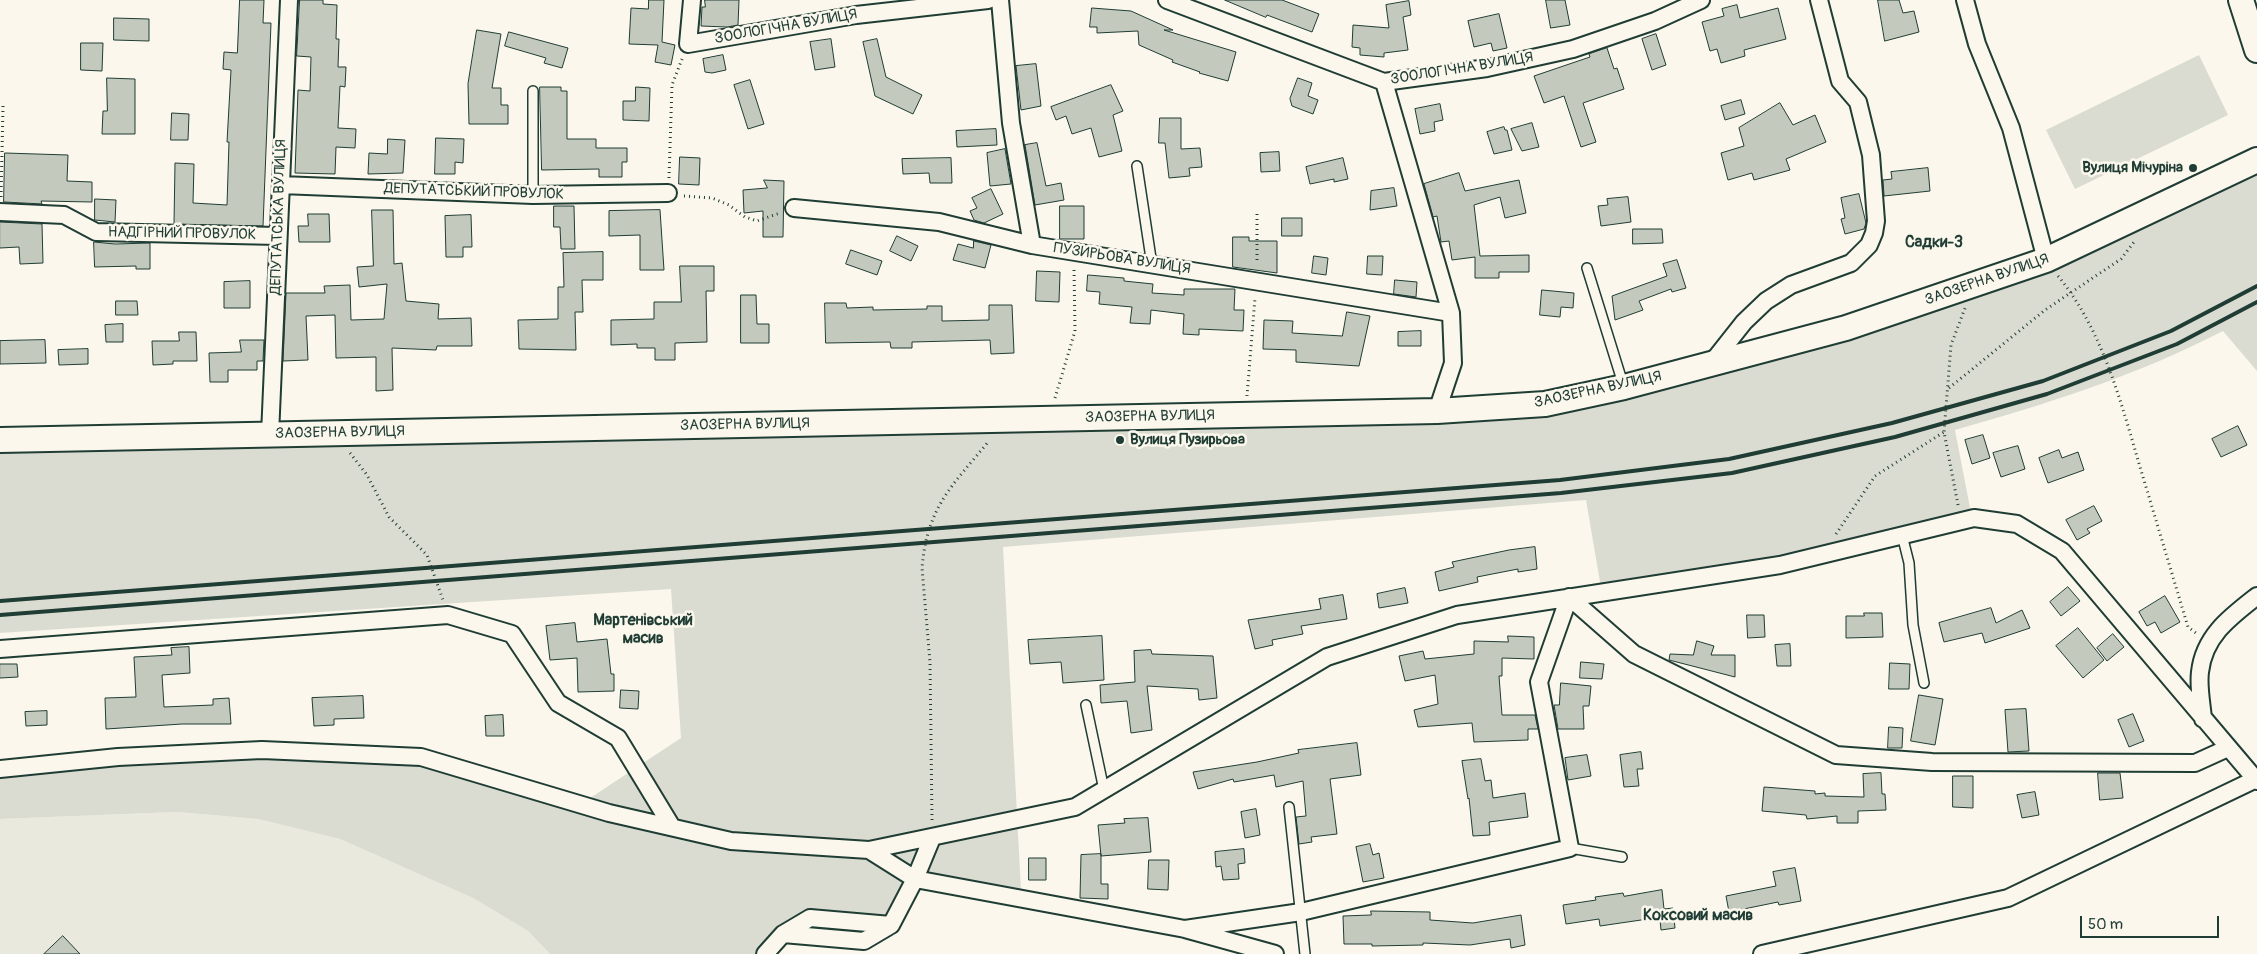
<!DOCTYPE html>
<meta charset="utf-8">
<style>
body{margin:0}
#map{position:relative;width:2257px;height:954px;overflow:hidden;background:#fbf7ec;font-family:Pangolin,sans-serif}
canvas{display:block}
.scale{position:absolute;left:2080px;top:916px;width:139px;height:22px;box-sizing:border-box;border:2px solid #1f3d34;border-top:0;padding-left:6px;font-size:15px;line-height:18px;white-space:nowrap;color:#1f3d34;-webkit-text-stroke:4px #fbf7ec;paint-order:stroke}
</style>
<div id="map">
<canvas width="2257" height="954"></canvas>
<div class="scale">50 m</div>
</div>
<script>
const ctx = document.querySelector('canvas').getContext('2d');
ctx.lineJoin = 'round';
function fill(path, color) {
  ctx.fillStyle = color;
  ctx.fill(path, 'evenodd');
}
function trace(path, color, width, dash) {
  ctx.strokeStyle = color;
  ctx.lineWidth = width;
  ctx.lineCap = dash ? 'butt' : 'round';
  ctx.setLineDash(dash || []);
  ctx.stroke(path);
}
function write(font, color, halo, rows, align = 'center') {
  ctx.font = font + ' Pangolin,sans-serif';
  ctx.lineWidth = 5;
  ctx.setLineDash([]);
  ctx.textBaseline = 'middle';
  ctx.strokeStyle = halo;
  ctx.fillStyle = color;
  for (const [text, x, y, turn = 0] of rows) {
    ctx.save();
    ctx.translate(x, y);
    ctx.rotate((+turn || 0) * Math.PI / 180);
    ctx.textAlign = isNaN(turn) ? turn : align;
    if (halo) ctx.strokeText(text, 0, 0);
    ctx.fillText(text, 0, 0);
    ctx.restore();
  }
}
fill(new Path2D(`
 M 177,812 L 258,819 L 340,839 L 473,898 L 528,931 L 550,954 L 0,954 L 0,819 Z`), '#eae9de');
fill(new Path2D(`
 M 2199,55 L 2228,115 L 2075,189 L 2046,130 Z
 M 2257,160 L 2257,371 L 2223,331 C 2138,375 2047,404 1955,430 L 1971,513 L 1783,560 L 1601,588 L 1586,500 L 1003,547 L 1021,891 L 913,871 L 889,918 L 808,910 L 780,926 L 755,954 L 550,954 L 528,931 L 473,898 L 340,839 L 258,819 L 177,812 L 0,819 L 0,774 L 117,762 L 262,755 L 419,762 L 575,808 L 681,738 L 671,589 L 0,633 L 0,440 L 1545,404 L 1974,286 Z`), '#dbdcd1');
const building = new Path2D(`
 M 240,0 L 264,0 L 263,23 L 271,23 L 263,226 L 174,224 L 175,163 L 194,164 L 193,203 L 227,205 L 229,142 L 227,142 L 231,70 L 223,69 L 224,52 L 237,53 Z
 M 300,0 L 323,0 L 323,4 L 337,5 L 336,39 L 339,39 L 338,67 L 346,67 L 345,87 L 340,86 L 338,128 L 356,129 L 355,148 L 336,147 L 335,174 L 295,173 L 298,90 L 310,91 L 311,57 L 297,56 Z
 M 649,0 L 664,0 L 662,42 L 675,45 L 671,65 L 655,62 L 658,45 L 629,44 L 631,8 L 648,9 Z
 M 705,0 L 739,0 L 738,25 L 727,27 L 701,26 L 702,7 L 705,7 Z
 M 1225,0 L 1282,0 L 1319,14 L 1312,32 L 1267,15 L 1266,17 Z
 M 1546,0 L 1565,0 L 1570,25 L 1551,28 Z
 M 1878,0 L 1899,0 L 1903,13 L 1914,11 L 1919,32 L 1885,41 Z
 M 1409,1 L 1411,15 L 1403,17 L 1408,50 L 1384,53 L 1384,57 L 1360,55 L 1360,48 L 1352,47 L 1353,25 L 1389,28 L 1386,5 Z
 M 1737,5 L 1740,18 L 1778,8 L 1786,39 L 1744,50 L 1745,56 L 1721,63 L 1717,49 L 1710,51 L 1702,22 L 1724,16 L 1722,9 Z
 M 1092,8 L 1131,11 L 1173,30 L 1164,30 L 1236,52 L 1228,81 L 1199,73 L 1200,72 L 1172,62 L 1173,60 L 1139,45 L 1138,31 L 1097,33 L 1097,27 L 1090,27 Z
 M 1499,14 L 1507,48 L 1493,51 L 1491,43 L 1474,47 L 1468,21 Z
 M 114,18 L 149,19 L 149,41 L 114,40 Z
 M 477,30 L 501,34 L 492,88 L 501,88 L 501,105 L 508,105 L 508,124 L 469,124 L 468,84 Z
 M 509,32 L 568,48 L 562,68 L 544,63 L 546,58 L 505,46 Z
 M 1656,34 L 1666,65 L 1652,70 L 1642,39 Z
 M 831,39 L 835,67 L 815,70 L 810,42 Z
 M 877,39 L 886,77 L 922,95 L 913,114 L 875,96 L 863,42 Z
 M 81,43 L 103,43 L 102,71 L 81,70 Z
 M 1607,48 L 1614,69 L 1617,68 L 1624,89 L 1583,103 L 1596,142 L 1581,147 L 1564,96 L 1544,103 L 1534,76 L 1590,57 L 1589,54 Z
 M 723,55 L 726,70 L 712,73 L 705,72 L 703,59 Z
 M 1036,64 L 1041,106 L 1021,110 L 1016,66 Z
 M 107,78 L 135,79 L 135,134 L 102,134 L 103,111 L 107,111 Z
 M 1298,78 L 1312,83 L 1308,96 L 1318,100 L 1313,114 L 1292,106 L 1290,99 Z
 M 750,80 L 764,124 L 748,129 L 734,85 Z
 M 1111,85 L 1123,111 L 1113,115 L 1122,151 L 1099,157 L 1091,128 L 1072,134 L 1066,116 L 1056,120 L 1051,107 Z
 M 540,87 L 561,87 L 561,91 L 567,91 L 567,139 L 596,139 L 596,148 L 627,148 L 627,162 L 622,162 L 622,177 L 599,177 L 599,169 L 542,170 Z
 M 636,87 L 650,88 L 649,121 L 623,120 L 623,101 L 635,101 Z
 M 1741,100 L 1745,114 L 1725,120 L 1721,106 Z
 M 1780,103 L 1793,125 L 1815,115 L 1826,142 L 1786,159 L 1790,170 L 1754,180 L 1752,173 L 1728,180 L 1721,153 L 1744,146 L 1739,128 Z
 M 1440,104 L 1443,120 L 1434,122 L 1435,131 L 1420,134 L 1415,109 Z
 M 172,113 L 189,114 L 188,140 L 171,140 Z
 M 1160,118 L 1181,118 L 1181,149 L 1200,148 L 1202,167 L 1189,168 L 1190,176 L 1169,178 L 1165,143 L 1159,143 Z
 M 1532,123 L 1539,147 L 1522,151 L 1511,129 Z
 M 1504,127 L 1505,130 L 1507,130 L 1512,150 L 1494,154 L 1487,132 Z
 M 996,129 L 997,145 L 957,147 L 956,131 Z
 M 436,138 L 464,139 L 463,163 L 455,162 L 455,174 L 435,174 Z
 M 388,139 L 405,140 L 403,173 L 368,174 L 369,153 L 387,154 Z
 M 1037,143 L 1046,186 L 1061,183 L 1064,200 L 1035,205 L 1025,145 Z
 M 1005,149 L 1011,184 L 990,186 L 987,153 Z
 M 1279,152 L 1280,171 L 1261,172 L 1260,153 Z
 M 5,153 L 68,155 L 67,181 L 92,182 L 92,202 L 41,201 L 42,204 L 4,202 Z
 M 680,157 L 700,158 L 699,185 L 679,184 Z
 M 951,158 L 952,183 L 930,183 L 929,173 L 903,174 L 902,159 Z
 M 1343,158 L 1348,179 L 1334,182 L 1334,179 L 1310,184 L 1306,167 Z
 M 1928,168 L 1930,191 L 1884,196 L 1883,180 L 1892,179 L 1891,172 Z
 M 1459,173 L 1465,191 L 1519,180 L 1526,213 L 1505,218 L 1500,197 L 1474,205 L 1480,256 L 1529,255 L 1529,272 L 1499,272 L 1499,278 L 1475,278 L 1475,257 L 1452,260 L 1449,241 L 1441,242 L 1437,216 L 1433,217 L 1424,184 Z
 M 764,180 L 784,181 L 783,237 L 763,237 L 763,211 L 744,213 L 743,190 L 767,188 Z
 M 1394,188 L 1397,206 L 1370,210 L 1371,191 Z
 M 991,189 L 1003,214 L 984,223 L 974,220 L 970,211 L 977,208 L 972,198 Z
 M 1859,194 L 1866,223 L 1864,229 L 1845,234 L 1841,219 L 1845,218 L 1841,198 Z
 M 1628,197 L 1631,222 L 1601,226 L 1598,206 L 1608,205 L 1607,199 Z
 M 95,199 L 116,200 L 115,222 L 95,220 Z
 M 554,206 L 574,206 L 575,249 L 561,249 L 560,227 L 554,227 Z
 M 1060,206 L 1084,206 L 1084,239 L 1060,239 Z
 M 372,210 L 393,210 L 394,264 L 402,263 L 406,301 L 439,304 L 438,319 L 471,318 L 472,346 L 437,346 L 436,350 L 392,348 L 393,390 L 376,391 L 376,357 L 336,358 L 335,315 L 306,316 L 308,360 L 283,361 L 286,293 L 325,293 L 324,286 L 350,285 L 351,320 L 384,319 L 387,284 L 359,287 L 357,267 L 373,266 Z
 M 660,210 L 664,270 L 640,270 L 640,235 L 609,236 L 609,211 Z
 M 308,214 L 329,214 L 330,242 L 299,242 L 298,226 L 308,226 Z
 M 471,215 L 472,247 L 463,247 L 463,257 L 446,257 L 445,216 Z
 M 1282,218 L 1302,218 L 1302,236 L 1282,236 Z
 M 0,222 L 42,224 L 43,263 L 20,264 L 19,247 L 0,248 Z
 M 1633,229 L 1662,229 L 1663,243 L 1633,244 Z
 M 897,236 L 918,246 L 911,261 L 890,251 Z
 M 1233,237 L 1249,237 L 1249,241 L 1277,241 L 1277,273 L 1233,267 Z
 M 974,241 L 991,245 L 985,268 L 953,260 L 958,244 L 973,248 Z
 M 94,242 L 115,244 L 150,243 L 150,269 L 136,269 L 136,266 L 95,267 Z
 M 851,250 L 882,261 L 877,275 L 846,264 Z
 M 603,252 L 603,280 L 582,280 L 583,312 L 575,312 L 576,350 L 519,349 L 518,320 L 558,319 L 558,287 L 564,287 L 563,253 Z
 M 1314,256 L 1328,258 L 1326,275 L 1312,273 Z
 M 1368,256 L 1383,256 L 1382,275 L 1367,274 Z
 M 1677,260 L 1686,288 L 1672,292 L 1671,289 L 1639,301 L 1643,310 L 1615,320 L 1612,296 L 1667,276 L 1663,264 Z
 M 680,266 L 714,266 L 714,291 L 706,291 L 707,342 L 675,343 L 675,360 L 655,360 L 655,348 L 637,348 L 637,344 L 611,345 L 611,320 L 654,319 L 654,302 L 681,302 Z
 M 1037,271 L 1060,272 L 1059,302 L 1036,301 Z
 M 1088,275 L 1124,278 L 1124,281 L 1153,284 L 1152,293 L 1184,295 L 1184,289 L 1235,289 L 1234,310 L 1244,310 L 1243,331 L 1199,329 L 1199,335 L 1183,334 L 1184,314 L 1151,310 L 1150,324 L 1130,323 L 1132,307 L 1099,304 L 1100,292 L 1087,291 Z
 M 1395,280 L 1417,282 L 1416,297 L 1394,294 Z
 M 250,281 L 250,308 L 224,308 L 224,282 Z
 M 1542,290 L 1574,293 L 1573,308 L 1561,307 L 1560,317 L 1540,315 Z
 M 741,295 L 756,295 L 757,324 L 769,324 L 769,343 L 741,343 Z
 M 116,301 L 137,301 L 138,315 L 116,315 Z
 M 825,303 L 846,303 L 847,308 L 873,307 L 873,310 L 927,309 L 927,306 L 942,306 L 942,321 L 989,320 L 989,305 L 1012,305 L 1014,353 L 991,354 L 990,340 L 912,342 L 912,348 L 891,348 L 890,342 L 826,343 Z
 M 1347,312 L 1370,316 L 1359,366 L 1296,362 L 1296,350 L 1263,349 L 1264,320 L 1293,321 L 1292,333 L 1342,336 Z
 M 123,324 L 123,342 L 106,342 L 105,325 Z
 M 1421,331 L 1421,346 L 1398,346 L 1398,332 Z
 M 179,332 L 196,332 L 197,361 L 173,361 L 173,364 L 153,365 L 152,341 L 179,341 Z
 M 45,340 L 46,363 L 0,364 L 0,341 Z
 M 240,340 L 264,340 L 263,361 L 257,361 L 257,370 L 228,370 L 228,382 L 210,382 L 209,353 L 241,352 Z
 M 88,349 L 88,364 L 59,365 L 58,350 Z
 M 2238,426 L 2247,445 L 2221,457 L 2212,439 Z
 M 1983,435 L 1990,458 L 1972,464 L 1965,440 Z
 M 2018,446 L 2025,469 L 2001,477 L 1993,453 Z
 M 2059,450 L 2062,458 L 2078,452 L 2084,470 L 2048,483 L 2039,458 Z
 M 2094,506 L 2102,521 L 2087,529 L 2090,533 L 2077,540 L 2066,520 Z
 M 1535,547 L 1537,569 L 1518,572 L 1518,569 L 1477,577 L 1478,582 L 1439,591 L 1435,572 L 1454,567 L 1452,562 L 1509,550 Z
 M 2068,587 L 2080,601 L 2061,616 L 2050,602 Z
 M 1405,588 L 1408,603 L 1379,608 L 1377,594 Z
 M 1343,595 L 1347,619 L 1301,626 L 1303,634 L 1272,640 L 1273,645 L 1255,649 L 1248,620 L 1321,609 L 1319,599 Z
 M 2165,596 L 2180,622 L 2161,633 L 2155,622 L 2147,626 L 2139,612 Z
 M 1991,608 L 1996,623 L 2022,610 L 2030,628 L 1985,643 L 1982,633 L 1944,642 L 1939,623 Z
 M 1864,613 L 1882,613 L 1883,637 L 1846,638 L 1846,616 L 1864,616 Z
 M 1747,615 L 1764,615 L 1765,637 L 1748,638 Z
 M 575,623 L 577,642 L 607,639 L 611,674 L 614,674 L 614,691 L 578,692 L 577,658 L 550,660 L 546,626 Z
 M 2078,628 L 2104,660 L 2083,678 L 2056,646 Z
 M 2113,634 L 2124,647 L 2107,661 L 2097,648 Z
 M 1102,636 L 1104,680 L 1063,683 L 1061,662 L 1030,664 L 1028,640 Z
 M 1508,636 L 1534,637 L 1534,659 L 1502,658 L 1502,676 L 1499,676 L 1502,715 L 1535,715 L 1538,729 L 1528,729 L 1528,740 L 1474,742 L 1472,723 L 1418,727 L 1414,710 L 1438,704 L 1435,675 L 1405,681 L 1399,656 L 1423,651 L 1425,659 L 1474,654 L 1474,641 L 1508,642 Z
 M 1697,641 L 1714,646 L 1711,655 L 1735,655 L 1735,677 L 1669,660 L 1670,654 L 1693,655 Z
 M 1790,644 L 1791,666 L 1777,666 L 1775,645 Z
 M 189,647 L 190,673 L 162,675 L 164,707 L 213,705 L 213,699 L 229,698 L 231,724 L 182,724 L 106,729 L 105,698 L 136,697 L 134,657 L 172,655 L 171,648 Z
 M 1151,650 L 1152,654 L 1213,656 L 1217,698 L 1199,700 L 1198,689 L 1147,686 L 1152,730 L 1131,733 L 1127,701 L 1101,703 L 1100,685 L 1135,682 L 1134,651 Z
 M 1581,662 L 1604,664 L 1602,679 L 1580,678 Z
 M 1890,663 L 1910,664 L 1909,689 L 1889,689 Z
 M 0,664 L 17,664 L 18,677 L 0,678 Z
 M 1561,683 L 1591,686 L 1589,706 L 1583,706 L 1584,729 L 1558,729 L 1554,705 L 1559,705 Z
 M 621,690 L 639,691 L 638,709 L 620,708 Z
 M 1919,695 L 1943,699 L 1935,745 L 1911,741 Z
 M 363,696 L 364,718 L 334,719 L 334,725 L 314,726 L 312,698 Z
 M 2026,709 L 2029,751 L 2008,752 L 2005,710 Z
 M 47,711 L 47,725 L 26,726 L 25,712 Z
 M 2133,714 L 2144,741 L 2129,747 L 2118,720 Z
 M 503,715 L 504,736 L 486,736 L 485,716 Z
 M 1889,727 L 1903,728 L 1902,748 L 1888,748 Z
 M 1357,743 L 1361,775 L 1330,779 L 1337,834 L 1311,837 L 1312,842 L 1299,844 L 1296,817 L 1306,816 L 1303,781 L 1276,787 L 1274,775 L 1234,782 L 1233,779 L 1198,789 L 1193,772 L 1257,762 L 1299,753 L 1298,750 Z
 M 1641,752 L 1643,769 L 1637,769 L 1639,786 L 1624,787 L 1620,755 Z
 M 1587,755 L 1591,776 L 1568,780 L 1565,758 Z
 M 1481,759 L 1485,781 L 1491,780 L 1493,798 L 1525,793 L 1528,817 L 1489,822 L 1490,835 L 1473,836 L 1469,798 L 1468,799 L 1462,761 Z
 M 1881,773 L 1882,794 L 1885,794 L 1886,810 L 1858,811 L 1858,823 L 1837,823 L 1837,816 L 1807,819 L 1806,815 L 1762,811 L 1764,787 L 1815,791 L 1815,794 L 1825,793 L 1825,796 L 1864,797 L 1863,774 Z
 M 2098,773 L 2120,773 L 2123,798 L 2100,800 Z
 M 1953,776 L 1973,776 L 1973,808 L 1953,807 Z
 M 2035,792 L 2039,815 L 2022,818 L 2017,795 Z
 M 1256,809 L 1260,835 L 1245,838 L 1241,812 Z
 M 1148,818 L 1151,852 L 1101,856 L 1098,825 L 1125,823 L 1124,819 Z
 M 1370,844 L 1373,855 L 1379,853 L 1384,878 L 1363,882 L 1356,847 Z
 M 1244,849 L 1245,863 L 1238,864 L 1239,879 L 1223,880 L 1221,866 L 1216,867 L 1215,852 Z
 M 1101,854 L 1101,884 L 1108,884 L 1108,899 L 1080,898 L 1081,855 Z
 M 1029,858 L 1046,858 L 1046,880 L 1029,880 Z
 M 1149,860 L 1169,860 L 1168,890 L 1148,889 Z
 M 1795,868 L 1801,901 L 1779,905 L 1778,902 L 1729,912 L 1726,896 L 1776,886 L 1773,872 Z
 M 1662,890 L 1664,909 L 1673,908 L 1675,928 L 1661,930 L 1660,920 L 1648,921 L 1648,919 L 1600,926 L 1599,919 L 1566,924 L 1563,905 L 1596,900 L 1595,897 L 1623,893 L 1624,896 Z
 M 1371,911 L 1430,912 L 1430,920 L 1473,923 L 1521,915 L 1525,945 L 1511,948 L 1510,939 L 1470,945 L 1423,943 L 1423,945 L 1372,946 L 1372,944 L 1344,944 L 1343,916 L 1371,915 Z
 M 63,936 L 80,954 L 44,954 Z`);
fill(building, '#c4c9be');
trace(building, '#1f3d34', 1);
const lane = new Path2D(`
 M 533,91 L 533,195
 M 1137,166 L 1152,265
 M 1587,268 L 1624,387
 M 1902,535 L 1909,563 L 1913,625 L 1924,683
 M 1086,705 L 1104,790
 M 1289,807 L 1305,954
 M 1570,848 L 1622,857`);
const street = new Path2D(`
 M 692,0 L 688,44 L 856,15 L 988,0
 M 1000,0 L 1011,123 L 1032,245
 M 1167,0 L 1384,82 L 1487,68 L 1573,49 L 1655,21 L 1701,0
 M 1965,0 L 1977,44 L 2011,128 L 2046,260
 M 1384,82 L 1451,313 L 1453,363 L 1437,411
 M 281,185 L 533,195 L 668,193
 M 794,208 L 939,222 L 1032,245 L 1451,313
 M 0,212 L 64,215 L 96,232 L 278,236
 M 1710,365 L 1744,322 L 1766,301 L 1791,285 L 1851,263 L 1869,245 L 1874,233 L 1876,221 L 1871,155 L 1858,102 L 1840,81 L 1819,0
 M 270,435 L 289,0
 M 0,649 L 448,615 L 512,634 L 558,703 L 618,738 L 672,827
 M 2203,719 C 2202,705 2198,687 2200,672 C 2204,636 2230,617 2257,596
 M 0,769 L 118,757 L 262,750 L 421,757 L 609,813 L 731,841 L 869,850 L 1075,807 L 1327,657 L 1457,615 L 1780,565 L 1974,518 L 2017,524 L 2062,551 L 2257,781
 M 869,850 L 915,879 L 1185,929 L 1275,954
 M 1185,929 L 1301,912 L 1570,848 L 1539,682 L 1569,597 L 1634,654 L 1836,755 L 1932,762 L 2195,763 L 2228,748
 M 783,934 L 864,941 L 891,925 L 915,879 L 932,838
 M 765,954 L 783,934 L 810,918 L 891,925
 M 1762,954 L 2008,898 L 2254,780`);
const secondary = new Path2D(`
 M 2241,0 L 2257,50
 M 0,440 L 1437,411 L 1545,404 L 1624,387 L 1846,328 L 2046,260 L 2257,160`);
trace(lane, '#1f3d34', 12);
trace(street, '#1f3d34', 20);
trace(secondary, '#1f3d34', 28);
trace(new Path2D(`
 M 669,178 L 672,85 L 682,59
 M 684,196 L 712,198 L 729,205 L 745,217 L 757,221 L 780,213
 M 1,197 L 3,106
 M 1257,214 L 1257,264
 M 2058,276 C 2102,329 2121,402 2140,467 C 2156,520 2172,574 2188,627 L 2196,633
 M 1949,388 L 2045,310 L 2121,259 L 2134,242
 M 1247,396 L 1255,298
 M 1055,398 L 1075,331 L 1074,268
 M 350,453 L 367,475 L 389,517 L 427,555 L 443,600
 M 1958,505 L 1944,432 L 1951,345 L 1965,308
 M 1836,534 L 1875,476 L 1944,432
 M 932,820 L 930,662 L 922,568 C 927,507 952,486 989,441`), '#1f3d34', 3, [1, 4]);
trace(lane, '#fbf7ec', 9);
trace(street, '#fbf7ec', 16);
trace(secondary, '#fbf7ec', 24);
trace(new Path2D(`
 M 0,601 L 1560,480 L 1729,459 L 1892,423 L 2043,381 L 2171,331 L 2257,286
 M 0,615 L 1561,493 L 1732,473 L 1895,437 L 2047,394 L 2177,344 L 2257,302`), '#1f3d34', 4);
for (const [x, y, r, color] of [
 [2193,168,5,"#1f3d34"],
 [1120,440,5,"#1f3d34"]
]) {
  const dot = new Path2D();
  dot.arc(x, y, r, 0, 2 * Math.PI);
  ctx.fillStyle = color;
  ctx.fill(dot);
  trace(dot, '#fbf7ec', 2);
}
write('15px', '#1f3d34', '#fbf7ec', [
 ["ЗООЛОГІЧНА ВУЛИЦЯ",786,27,-10],
 ["ЗООЛОГІЧНА ВУЛИЦЯ",1462,69,-9],
 ["ДЕПУТАТСЬКИЙ ПРОВУЛОК",474,192,2],
 ["ДЕПУТАТСЬКА ВУЛИЦЯ",279,217,-88],
 ["НАДГІРНИЙ ПРОВУЛОК",182,234,1],
 ["ПУЗИРЬОВА ВУЛИЦЯ",1122,259,9],
 ["ЗАОЗЕРНА ВУЛИЦЯ",1987,280,-19],
 ["ЗАОЗЕРНА ВУЛИЦЯ",1598,390,-12],
 ["ЗАОЗЕРНА ВУЛИЦЯ",1150,417,-1],
 ["ЗАОЗЕРНА ВУЛИЦЯ",745,425,-1],
 ["ЗАОЗЕРНА ВУЛИЦЯ",340,433,-1]
]);
write('bold 15px', '#1f3d34', '#fbf7ec', [
 ["Вулиця Мічуріна",2183,168],
 ["Вулиця Пузирьова",1130,440,"left"]
], 'right');
write('bold 16px', '#1f3d34', '#fbf7ec', [
 ["Садки-3",1934,243],
 ["Мартенівський",643,621],
 ["масив",643,639],
 ["Коксовий масив",1698,916]
]);
</script>
